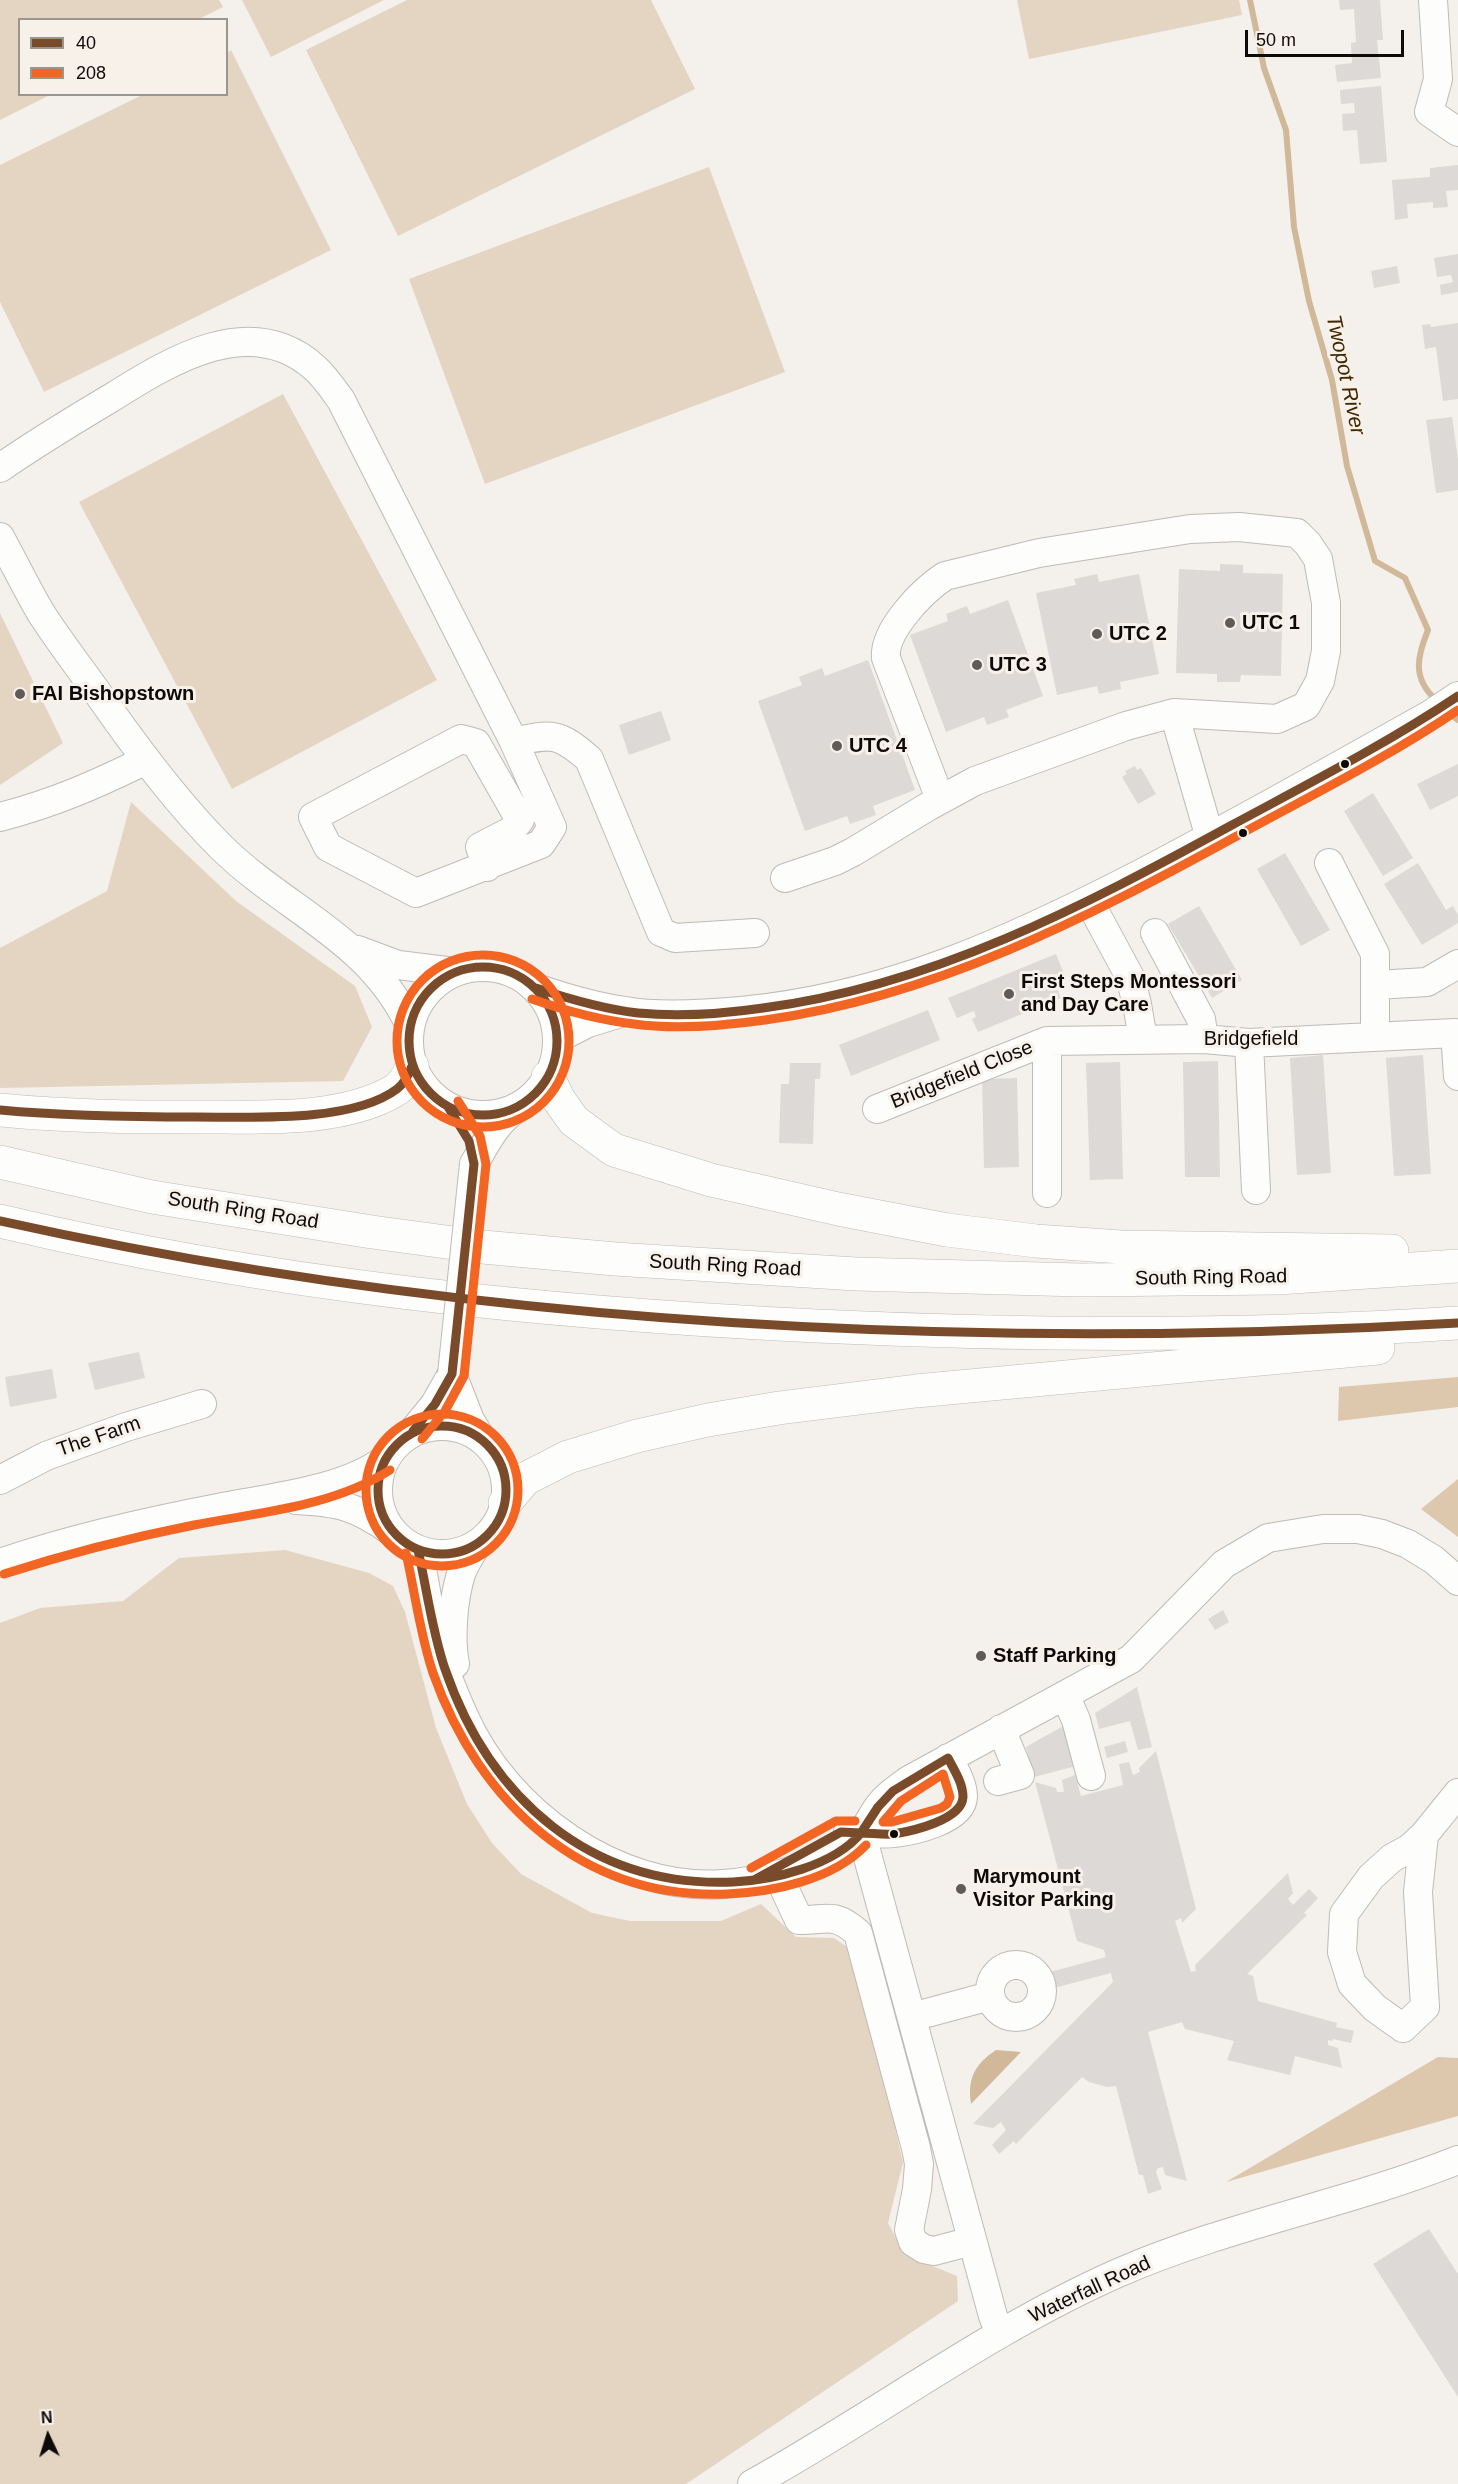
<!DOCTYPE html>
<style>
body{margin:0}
#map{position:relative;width:1458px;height:2484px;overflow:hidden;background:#f4f0ec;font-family:Arial,sans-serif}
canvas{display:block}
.legend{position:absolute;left:18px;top:18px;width:210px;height:78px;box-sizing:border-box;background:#f7f1e9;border:2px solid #99958f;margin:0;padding:8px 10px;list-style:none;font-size:18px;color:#0d0b09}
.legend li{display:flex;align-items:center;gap:12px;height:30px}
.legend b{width:30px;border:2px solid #99958f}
.north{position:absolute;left:18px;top:2406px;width:60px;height:60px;-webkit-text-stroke:4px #f7f1e9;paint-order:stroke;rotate:356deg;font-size:16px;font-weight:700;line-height:24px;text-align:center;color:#0d0b09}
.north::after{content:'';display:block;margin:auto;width:21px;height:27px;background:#0d0b09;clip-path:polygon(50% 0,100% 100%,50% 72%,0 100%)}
.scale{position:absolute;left:1245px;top:30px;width:159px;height:27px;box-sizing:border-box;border:3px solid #0d0b09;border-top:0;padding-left:8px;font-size:18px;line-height:21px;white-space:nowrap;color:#0d0b09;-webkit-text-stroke:4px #f7f1e9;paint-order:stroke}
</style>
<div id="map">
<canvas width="1458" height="2484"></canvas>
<ul class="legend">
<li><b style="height:8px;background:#7a4b2a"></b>40</li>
<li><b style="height:8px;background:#f26522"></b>208</li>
</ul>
<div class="north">N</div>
<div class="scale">50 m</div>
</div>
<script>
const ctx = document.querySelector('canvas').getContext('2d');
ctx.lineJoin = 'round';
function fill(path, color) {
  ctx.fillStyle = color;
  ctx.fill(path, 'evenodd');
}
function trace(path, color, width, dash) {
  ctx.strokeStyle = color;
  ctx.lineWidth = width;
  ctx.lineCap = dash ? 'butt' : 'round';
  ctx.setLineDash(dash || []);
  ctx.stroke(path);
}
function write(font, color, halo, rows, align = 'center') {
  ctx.font = font + ' Arial,sans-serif';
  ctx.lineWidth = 6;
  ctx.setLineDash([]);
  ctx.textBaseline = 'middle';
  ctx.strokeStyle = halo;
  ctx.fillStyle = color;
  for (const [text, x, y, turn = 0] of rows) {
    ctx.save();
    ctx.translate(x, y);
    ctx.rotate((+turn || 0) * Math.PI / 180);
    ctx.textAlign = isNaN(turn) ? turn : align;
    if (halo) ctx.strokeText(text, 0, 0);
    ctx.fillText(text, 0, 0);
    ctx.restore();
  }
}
fill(new Path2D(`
 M 0,0 L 219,0 L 223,7 L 199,19 L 20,20 L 20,94 L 50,95 L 0,120 Z
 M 242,0 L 384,0 L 271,57 Z
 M 407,0 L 651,0 L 695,89 L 398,236 L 306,50 Z
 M 1017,0 L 1239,0 L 1242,15 L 1029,59 Z
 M 231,50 L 331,250 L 44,392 L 0,302 L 0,165 L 142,95 L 226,94 L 227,53 Z
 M 709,167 L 785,372 L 485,484 L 409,279 Z
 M 283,394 L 437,680 L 232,789 L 79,502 Z
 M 0,613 L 63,743 L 0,785 Z
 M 131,802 L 236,901 L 355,986 L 372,1027 L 343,1081 L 0,1088 L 0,948 L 107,891 Z
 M 285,1550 L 369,1573 L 393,1586 L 405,1612 L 436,1728 L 467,1804 L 492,1843 L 521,1874 L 592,1913 L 630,1921 L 721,1921 L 761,1904 L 796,1937 L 834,1938 L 856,1953 L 903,2163 L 888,2223 L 905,2255 L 957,2276 L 958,2301 L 686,2484 L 0,2484 L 0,1623 L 40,1608 L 123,1601 L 179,1558 Z`), '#e4d5c3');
fill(new Path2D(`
 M 1458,1377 L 1458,1407 L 1338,1421 L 1339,1387 Z
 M 1458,1479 L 1458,1537 L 1421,1509 Z
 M 1438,2057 L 1458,2058 L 1458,2116 L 1226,2182 Z`), '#ddc8ae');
fill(new Path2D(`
 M 996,2050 L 1021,2052 L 971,2104 C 967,2078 975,2064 996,2050 Z`), '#d1b898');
trace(new Path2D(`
 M 1250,0 L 1264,68 L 1286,130 L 1294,227 L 1309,301 L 1332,380 L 1347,466 L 1375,561 L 1405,578 L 1428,630 C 1417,657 1412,678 1436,700
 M 1447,712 L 1458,720`), '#d1b898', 6);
fill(new Path2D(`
 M 1339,0 L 1380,0 L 1383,40 L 1377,40 L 1381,78 L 1337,82 L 1335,65 L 1352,63 L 1351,43 L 1356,42 L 1354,9 L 1340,10 Z
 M 1381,86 L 1387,162 L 1360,164 L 1357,130 L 1343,131 L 1342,114 L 1355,113 L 1354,103 L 1341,104 L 1340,90 Z
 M 1458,165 L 1458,190 L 1446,191 L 1448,207 L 1433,208 L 1433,202 L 1407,204 L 1408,218 L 1395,220 L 1392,180 L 1430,177 L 1430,168 Z
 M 1458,254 L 1458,292 L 1441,295 L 1440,285 L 1453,282 L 1451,275 L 1437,277 L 1434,258 Z
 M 1397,266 L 1400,283 L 1374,288 L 1371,271 Z
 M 1458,323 L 1458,399 L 1443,401 L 1436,347 L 1425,349 L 1422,325 L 1430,324 L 1431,327 Z
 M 1452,417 L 1458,459 L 1458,490 L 1436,493 L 1426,420 Z
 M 1220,564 L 1243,565 L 1243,573 L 1283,574 L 1281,676 L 1241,675 L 1240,682 L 1217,682 L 1217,674 L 1176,673 L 1179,569 L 1220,571 Z
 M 1097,574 L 1099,582 L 1139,574 L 1159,674 L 1120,682 L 1121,689 L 1099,694 L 1097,686 L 1057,695 L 1036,593 L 1076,585 L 1074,579 Z
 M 1008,600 L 1043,696 L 1006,710 L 1009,717 L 987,725 L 984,717 L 946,732 L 910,635 L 948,621 L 946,614 L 967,606 L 970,614 Z
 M 868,660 L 915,790 L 873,806 L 876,815 L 850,824 L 847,816 L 805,831 L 758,701 L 802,685 L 799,677 L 822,668 L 825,676 Z
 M 661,711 L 671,740 L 629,755 L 619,725 Z
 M 1458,764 L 1458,796 L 1430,810 L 1417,784 Z
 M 1135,766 L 1137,770 L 1141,768 L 1156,794 L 1138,804 L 1122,777 L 1127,774 L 1125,771 Z
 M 1373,793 L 1413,858 L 1383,876 L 1344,811 Z
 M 1285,853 L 1330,930 L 1301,946 L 1257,869 Z
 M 1418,863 L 1446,910 L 1453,906 L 1458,915 L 1458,923 L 1422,945 L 1384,884 Z
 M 1199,906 L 1242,980 L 1212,998 L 1168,924 Z
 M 1056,954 L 1064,974 L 1049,980 L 1053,990 L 1057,988 L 1061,998 L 978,1032 L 972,1019 L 976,1017 L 974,1011 L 957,1018 L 948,998 Z
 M 928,1010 L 940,1040 L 851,1076 L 839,1045 Z
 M 1323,1055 L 1331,1173 L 1297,1175 L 1290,1058 Z
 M 1423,1055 L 1431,1174 L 1394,1176 L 1386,1058 Z
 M 1218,1061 L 1220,1177 L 1185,1177 L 1183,1062 Z
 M 1120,1062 L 1123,1179 L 1090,1180 L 1086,1063 Z
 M 790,1063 L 821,1063 L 820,1079 L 815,1079 L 813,1144 L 779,1143 L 781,1084 L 789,1084 Z
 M 1017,1078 L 1019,1167 L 984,1168 L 982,1079 Z
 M 139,1352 L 145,1378 L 95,1390 L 88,1363 Z
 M 52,1369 L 57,1398 L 10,1407 L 5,1377 Z
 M 1223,1610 L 1229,1622 L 1215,1630 L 1208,1619 Z
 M 1137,1687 L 1152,1747 L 1138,1750 L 1130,1721 L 1099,1729 L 1095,1713 Z
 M 1065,1725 L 1076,1766 L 1034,1777 L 1026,1747 Z
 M 1125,1741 L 1128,1752 L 1107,1758 L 1104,1747 Z
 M 1156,1751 L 1196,1909 L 1182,1923 L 1181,1918 L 1175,1921 L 1191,1972 L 1196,1971 L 1195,1965 L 1288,1873 L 1293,1893 L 1288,1899 L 1293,1905 L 1309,1889 L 1318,1898 L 1304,1913 L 1307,1915 L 1247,1974 L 1253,1976 L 1258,2001 L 1337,2023 L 1336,2027 L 1354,2031 L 1351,2043 L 1333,2039 L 1332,2041 L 1328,2040 L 1328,2045 L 1338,2048 L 1342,2068 L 1295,2056 L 1290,2075 L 1227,2060 L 1234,2041 L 1185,2029 L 1182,2022 L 1148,2032 L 1187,2181 L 1165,2175 L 1163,2167 L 1158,2168 L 1156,2172 L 1162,2189 L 1148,2194 L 1143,2175 L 1139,2175 L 1116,2086 L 1107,2087 L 1089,2082 L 1082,2077 L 1016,2144 L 1014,2141 L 999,2154 L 992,2145 L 1006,2130 L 1001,2122 L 993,2128 L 973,2124 L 1113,1982 L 1111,1973 L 1054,1988 L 1050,1972 L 1106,1957 L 1104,1950 L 1077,1941 L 1035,1782 L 1056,1788 L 1057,1792 L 1064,1792 L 1062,1780 L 1075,1775 L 1081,1796 L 1123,1785 L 1119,1764 L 1129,1762 L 1133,1775 L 1140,1772 L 1139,1768 Z
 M 1429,2229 L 1458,2274 L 1458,2397 L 1373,2264 Z`), '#dcd9d6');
const minor = new Path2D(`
 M 1433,0 L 1438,79 L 1429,112 L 1458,132
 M 0,468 C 36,443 74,420 111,398 C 170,361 251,310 315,368 C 325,377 333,389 341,400 L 514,742 L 552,827 L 541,844 L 416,893 L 328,847 L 313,817 L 461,739 L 476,743 L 520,820 L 511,831 L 480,847 L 487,867
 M 0,537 C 14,562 26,588 41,613 C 62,646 87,677 109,709 C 143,757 179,805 221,847 C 285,910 371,940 410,1026
 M 1174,713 L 1210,838
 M 514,742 C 553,733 559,733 589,759 L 661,932 L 675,938 L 755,933
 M 0,817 C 54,803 95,785 146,760
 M 1329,863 L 1375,954 L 1375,1037
 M 785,878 L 835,861 L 853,852 L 929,806 L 975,781 L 1126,726 L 1174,713 L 1277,719 L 1306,706 L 1320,681 L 1326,651 L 1326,603 L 1318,559 L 1308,544 L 1297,533 L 1239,527 L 1190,529 L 1039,553 L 945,576 C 923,590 883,631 886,658 L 940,799
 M 1089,901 L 1130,977 L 1137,1004 L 1143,1039
 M 1155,933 L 1201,1019 L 1204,1039
 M 358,950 L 398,965 L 455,972
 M409 1041a74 74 0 1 1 148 0a74 74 0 1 1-148 0Z
 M 1376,985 L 1427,982 L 1458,964
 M 536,988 C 565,998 595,1007 625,1011 C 658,1017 707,1014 741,1011 C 889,997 1012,940 1142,873 C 1239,822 1335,768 1431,714 L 1458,696
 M 558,1038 L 588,1023 L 624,1012
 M 1249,1043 L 1256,1190
 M 877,1109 L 1047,1041 L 1204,1039 L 1249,1043 L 1455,1033 L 1458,1076
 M 474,1164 C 486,1143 496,1122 517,1108
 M 1047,1193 L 1047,1041
 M 452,1374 L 470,1420 L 481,1438
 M378 1490a64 64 0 1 1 128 0a64 64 0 1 1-128 0Z
 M 413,1431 L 435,1404 L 452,1374
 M 0,1480 L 46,1456 L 126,1427 L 202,1404
 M 296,1500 C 338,1502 356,1506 391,1531
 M 418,1550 C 425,1579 428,1610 436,1639 C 442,1664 453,1692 464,1716 C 505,1810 616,1892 723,1884 C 767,1881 808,1868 847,1846 C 862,1838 869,1820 878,1807 C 886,1796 898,1788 909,1780 L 1131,1659 L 1224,1564 L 1268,1538 L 1323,1529 L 1358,1529 L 1382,1534 L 1408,1544 L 1434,1560 L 1458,1581
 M 0,1563 C 70,1539 145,1522 218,1508 C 267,1498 343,1491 384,1460
 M 455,1664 C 450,1638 453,1600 461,1574 C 465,1563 472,1553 477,1544
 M 1065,1695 L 1076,1720 L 1091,1776
 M 998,1781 L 1020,1775 L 1001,1729
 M 848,1832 C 863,1832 879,1835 894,1833 C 913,1831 962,1820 963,1797 C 963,1783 954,1769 948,1758
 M 861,1832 L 993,2316 L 1000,2334
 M 1424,1835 L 1418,1892 L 1425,2007 L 1403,2028 L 1375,2008 L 1352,1984 L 1342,1952 L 1344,1914 L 1371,1877 L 1392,1858 L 1410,1848 L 1424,1835 L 1458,1793
 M 778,1875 L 799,1920 C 829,1920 834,1912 858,1933 L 916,2148 L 919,2164 L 917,2189 L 909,2230 L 913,2242 L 924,2249 L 934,2251 L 972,2241
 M990 1991a26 26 0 1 1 52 0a26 26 0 1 1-52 0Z
 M 912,2017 L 990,1996
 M 752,2484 C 875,2416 989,2330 1118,2273 C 1228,2225 1347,2204 1458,2160`);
const highway = new Path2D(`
 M 548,1077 L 559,1100 L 574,1121 L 614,1150 L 711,1180 L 838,1209 L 947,1230 L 1036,1241 L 1121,1247 L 1392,1251
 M 0,1110 C 68,1117 137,1117 206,1117 C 264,1117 342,1121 394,1091 C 404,1085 408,1076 412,1066
 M 0,1162 L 152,1197 L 372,1232 L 483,1247 L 615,1259 L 856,1274 L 1080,1280 L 1278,1278 L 1458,1266
 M 0,1221 C 268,1285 543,1313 817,1326 C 1030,1336 1245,1337 1458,1323
 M 505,1503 L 525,1479 L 568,1457 L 637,1436 L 708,1420 L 779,1408 L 916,1391 L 1378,1348`);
trace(minor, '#bebbb8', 30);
trace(highway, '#bebbb8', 34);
trace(minor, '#fdfdfc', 28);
trace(highway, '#fdfdfc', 33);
const minorBridge = new Path2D(`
 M 452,1374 L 474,1164`);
trace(minorBridge, '#bebbb8', 30, []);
trace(minorBridge, '#fdfdfc', 28);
trace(new Path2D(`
 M409 1041a74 74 0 1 1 148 0a74 74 0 1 1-148 0Z
 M 536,988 C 569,999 603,1009 638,1013 C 679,1017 722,1014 763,1008 C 932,986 1084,906 1232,825 C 1308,784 1386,744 1458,696
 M 0,1110 C 65,1116 131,1117 196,1117 C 251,1117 352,1123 397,1089 C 405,1083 409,1074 412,1066
 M 0,1221 C 477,1327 971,1351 1458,1323
 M378 1490a64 64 0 1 1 128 0a64 64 0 1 1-128 0Z
 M 413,1431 L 435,1404 L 452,1374 L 474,1164 L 469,1141 L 448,1107
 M 418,1550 C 427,1590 432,1631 445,1669 C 490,1799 591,1888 733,1882 C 773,1880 834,1866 861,1833
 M 948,1758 C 954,1770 963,1783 963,1797 C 962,1820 912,1831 894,1834 C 883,1835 871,1833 861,1833 L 878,1807 L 893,1791 Z
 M 756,1879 L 841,1832 L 861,1833`), '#7a4b2a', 9);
trace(new Path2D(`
 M397 1041a86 86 0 1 1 172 0a86 86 0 1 1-172 0Z
 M 532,999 C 566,1011 599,1020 634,1024 C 677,1030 722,1026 765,1020 C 934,997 1087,918 1235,837 C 1310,796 1387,758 1458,710
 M366 1490a76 76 0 1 1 152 0a76 76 0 1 1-152 0Z
 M 422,1439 L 445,1411 L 464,1376 L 486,1164 L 480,1136 L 458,1101
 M 406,1553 C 415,1593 420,1634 433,1673 C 479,1803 583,1900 727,1894 C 773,1892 833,1880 866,1845
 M 4,1574 C 66,1554 129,1538 194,1525 C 260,1512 332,1507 390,1470
 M 943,1774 L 950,1797 L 947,1804 L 941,1808 L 892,1822 L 883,1822 L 901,1801 Z
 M 751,1868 L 836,1821 L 855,1821`), '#f26522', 9);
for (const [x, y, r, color] of [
 [1230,623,6,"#5e5b58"],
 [1097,634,6,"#5e5b58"],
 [977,665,6,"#5e5b58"],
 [20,694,6,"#5e5b58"],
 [837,746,6,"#5e5b58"],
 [1345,764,5,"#0d0b09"],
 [1243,833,5,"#0d0b09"],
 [1009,994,6,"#5e5b58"],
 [981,1656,6,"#5e5b58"],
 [894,1834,5,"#0d0b09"],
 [961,1889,6,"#5e5b58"]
]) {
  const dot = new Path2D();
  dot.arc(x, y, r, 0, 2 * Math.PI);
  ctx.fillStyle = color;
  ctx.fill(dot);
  trace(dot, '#f7f1e9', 2);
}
write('bold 20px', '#0d0b09', '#f7f1e9', [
 ["UTC 1",1242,623],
 ["UTC 2",1109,634],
 ["UTC 3",989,665],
 ["FAI Bishopstown",32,694],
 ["UTC 4",849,746],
 ["First Steps Montessori",1021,982],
 ["and Day Care",1021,1005],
 ["Staff Parking",993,1656],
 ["Marymount",973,1877],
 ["Visitor Parking",973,1900]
], 'left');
write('20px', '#0d0b09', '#f7f1e9', [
 ["Bridgefield",1251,1039],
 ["Bridgefield Close",962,1075,-22],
 ["South Ring Road",243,1211,9],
 ["South Ring Road",725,1266,3],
 ["South Ring Road",1211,1278,-1],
 ["The Farm",99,1437,-19],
 ["Waterfall Road",1090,2290,-25]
]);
write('italic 21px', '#3f2802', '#f7f1e9', [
 ["Twopot River",1345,375,78]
]);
</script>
